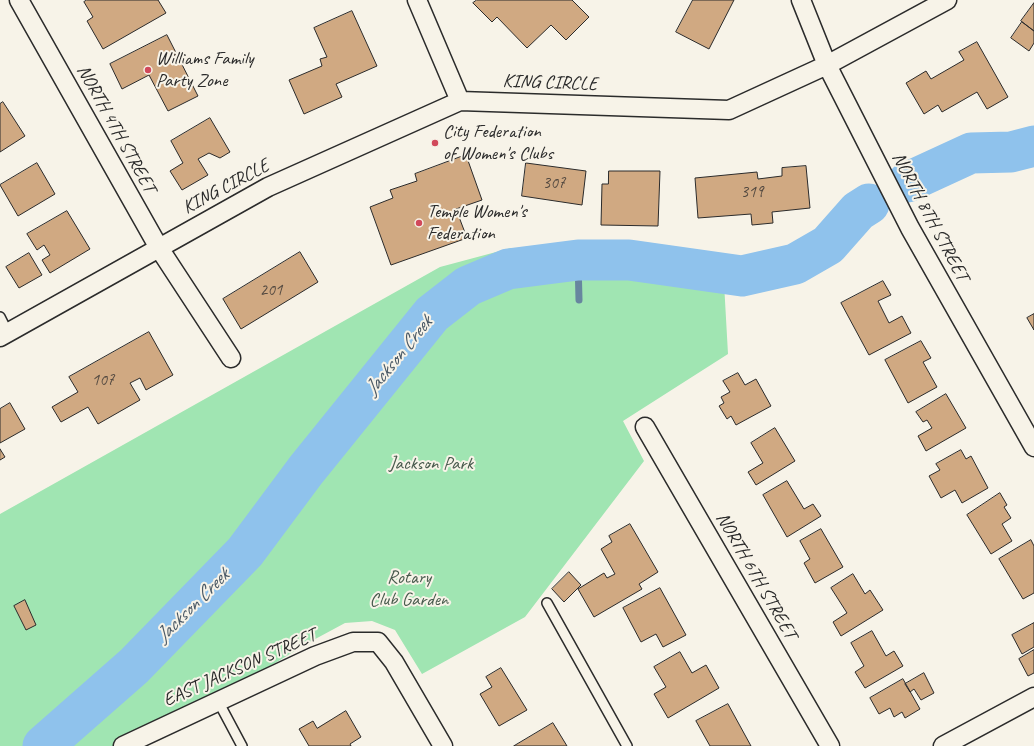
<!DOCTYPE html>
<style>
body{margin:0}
canvas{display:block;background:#f7f3e8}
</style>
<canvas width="1034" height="746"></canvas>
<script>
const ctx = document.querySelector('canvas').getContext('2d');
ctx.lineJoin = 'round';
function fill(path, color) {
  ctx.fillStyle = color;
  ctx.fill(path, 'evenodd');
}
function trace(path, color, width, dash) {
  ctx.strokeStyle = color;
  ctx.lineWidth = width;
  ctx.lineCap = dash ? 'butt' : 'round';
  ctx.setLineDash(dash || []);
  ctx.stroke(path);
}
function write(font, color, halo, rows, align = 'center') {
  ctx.font = font + ' Caveat,sans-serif';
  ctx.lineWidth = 4;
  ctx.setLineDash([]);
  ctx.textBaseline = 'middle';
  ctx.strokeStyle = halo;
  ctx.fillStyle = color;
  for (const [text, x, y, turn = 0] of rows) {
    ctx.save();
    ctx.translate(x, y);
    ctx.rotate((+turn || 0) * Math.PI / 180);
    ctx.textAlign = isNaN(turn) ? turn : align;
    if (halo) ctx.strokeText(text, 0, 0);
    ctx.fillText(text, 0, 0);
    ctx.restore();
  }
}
fill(new Path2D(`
 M 511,248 L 723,265 L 728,354 L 623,421 L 644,461 L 525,617 L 422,674 L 395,630 L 372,621 L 345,623 L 306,644 L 141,746 L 0,746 L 0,514 L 440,267 Z`), '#a0e5b2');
trace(new Path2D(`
 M 578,260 L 579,300`), '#67869f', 7);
trace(new Path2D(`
 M 908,182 L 971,153 L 1011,152 L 1034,146
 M 43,746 L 134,666 L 245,552 L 306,470 L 432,314 L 468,286 L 508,269 L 578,260 L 629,260 L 742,276 L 795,264 L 828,245 L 858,211 L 869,204`), '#8fc2ec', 41);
const building = new Path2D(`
 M 87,0 L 158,0 L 166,13 L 103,49 L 87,21 L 93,17 L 84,2 Z
 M 477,0 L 572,0 L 589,17 L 566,40 L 551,25 L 527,48 L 497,17 L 492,22 L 473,3 Z
 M 693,0 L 734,0 L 709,49 L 676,32 Z
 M 1034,3 L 1034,31 L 1021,21 Z
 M 352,11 L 377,66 L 336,84 L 342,97 L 304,114 L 289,80 L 322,66 L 320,59 L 327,57 L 314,28 Z
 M 1022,22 L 1034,31 L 1034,43 L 1029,51 L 1011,38 Z
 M 167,35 L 198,96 L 168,111 L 149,75 L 122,89 L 110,64 Z
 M 977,42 L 1008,97 L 987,109 L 977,92 L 942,112 L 938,105 L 924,114 L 906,83 L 926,71 L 931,79 L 964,60 L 959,52 Z
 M 3,102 L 25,136 L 0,152 L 0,104 Z
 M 210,118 L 230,152 L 220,158 L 209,153 L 198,159 L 208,175 L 182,190 L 170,171 L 183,163 L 171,141 Z
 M 466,155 L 482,200 L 456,209 L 467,238 L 391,265 L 370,207 L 393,198 L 390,190 L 417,181 L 415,174 Z
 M 37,163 L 55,194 L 18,216 L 0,185 Z
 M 526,163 L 586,171 L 582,205 L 522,196 Z
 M 806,166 L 810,208 L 772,212 L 773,223 L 752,225 L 751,214 L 698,218 L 695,178 L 757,172 L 758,179 L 782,176 L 782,168 Z
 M 609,171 L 660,171 L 658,226 L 601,225 L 602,184 L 608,184 Z
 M 67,211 L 90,249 L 50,273 L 42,260 L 50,255 L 44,245 L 37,250 L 27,234 Z
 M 300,252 L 318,282 L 241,329 L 223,299 Z
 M 29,253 L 42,275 L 19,288 L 6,267 Z
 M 883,281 L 891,295 L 878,301 L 889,323 L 902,316 L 911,333 L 869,355 L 841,303 Z
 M 1034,314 L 1034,330 L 1027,318 Z
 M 149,332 L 173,375 L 146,390 L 140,378 L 130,383 L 140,400 L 98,424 L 88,407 L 61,422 L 52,407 L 78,392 L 69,377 Z
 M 921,341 L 931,358 L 923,362 L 937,387 L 908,403 L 885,360 Z
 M 738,373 L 745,385 L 756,379 L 771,406 L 736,425 L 731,416 L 727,419 L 719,406 L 724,403 L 721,397 L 730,392 L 723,381 Z
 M 946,394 L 966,428 L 926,451 L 918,436 L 932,428 L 927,420 L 923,422 L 916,412 Z
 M 10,403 L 25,429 L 0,443 L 0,409 Z
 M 775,428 L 795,461 L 756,485 L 748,472 L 763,463 L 751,443 Z
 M 0,449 L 5,457 L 0,460 Z
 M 961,450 L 966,459 L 971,456 L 988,488 L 962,503 L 955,490 L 941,498 L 929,476 L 940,470 L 936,464 Z
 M 787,481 L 804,509 L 813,504 L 821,516 L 787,537 L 763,495 Z
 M 1000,493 L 1007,505 L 1004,507 L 1011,518 L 1002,524 L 1012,541 L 991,554 L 967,515 Z
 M 630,524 L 658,572 L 639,584 L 642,589 L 594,617 L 578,589 L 604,573 L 607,578 L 615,574 L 601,549 L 612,542 L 609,536 Z
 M 821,529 L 843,567 L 815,583 L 804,563 L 810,559 L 800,541 Z
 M 1031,540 L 1034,546 L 1034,593 L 1023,599 L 999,559 Z
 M 569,572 L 581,585 L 564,602 L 552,589 Z
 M 853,574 L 865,594 L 870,590 L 883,610 L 841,636 L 833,622 L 847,613 L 831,588 Z
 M 660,588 L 686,635 L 663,647 L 656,634 L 641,642 L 623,608 Z
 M 25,600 L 36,625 L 26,630 L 14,606 Z
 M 1034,623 L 1034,647 L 1022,654 L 1012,635 Z
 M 872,631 L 886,656 L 894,651 L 903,666 L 865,688 L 855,672 L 864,666 L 851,643 Z
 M 1034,650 L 1034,673 L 1028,676 L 1019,659 Z
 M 680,652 L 692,673 L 706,665 L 719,688 L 668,718 L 654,694 L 666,687 L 654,667 Z
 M 501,668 L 527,710 L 499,726 L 480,694 L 492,687 L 486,677 Z
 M 924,673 L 934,693 L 921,700 L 914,689 L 910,692 L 905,684 Z
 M 903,679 L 920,709 L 905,718 L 902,712 L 894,717 L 890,708 L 879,714 L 870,698 Z
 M 728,704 L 751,746 L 710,746 L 696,721 Z
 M 346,711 L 361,737 L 350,744 L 351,746 L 309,746 L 299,729 L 313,721 L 317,728 Z
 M 553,723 L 567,746 L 514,746 Z`);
fill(building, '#d0a982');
trace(building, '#2b2b2b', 1);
const service = new Path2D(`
 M 0,317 L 8,333
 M 547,603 L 627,746
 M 218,701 L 242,746`);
const minor = new Path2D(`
 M 19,0 L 159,248 L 231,358
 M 417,0 L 460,101
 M 801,0 L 827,65 L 910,228 L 1034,447
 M 0,337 L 268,187 L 460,101 L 729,110 L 827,65 L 947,0
 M 645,427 L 830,746
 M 123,746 L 315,656 L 353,642 L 378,642 L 394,662 L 443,746
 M 943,746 L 1034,697`);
trace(service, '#2b2b2b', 12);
trace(minor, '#2b2b2b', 21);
trace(service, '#f7f3e8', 9);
trace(minor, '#f7f3e8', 18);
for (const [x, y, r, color] of [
 [148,70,4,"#d1495b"],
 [435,143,4,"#d1495b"],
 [419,223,4,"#d1495b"]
]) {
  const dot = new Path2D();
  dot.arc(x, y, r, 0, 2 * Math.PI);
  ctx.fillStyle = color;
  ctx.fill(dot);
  trace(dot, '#f7f3e8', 1.5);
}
write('17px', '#544a41', null, [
 ["307",554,184],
 ["319",752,193],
 ["201",271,291],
 ["107",103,381]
]);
write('19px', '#2b2b2b', '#f7f3e8', [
 ["Williams Family",156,59],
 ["Party Zone",156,81],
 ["City Federation",443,132],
 ["of Women's Clubs",443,154],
 ["Temple Women's",427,212],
 ["Federation",427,234]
], 'left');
write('19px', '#2b2b2b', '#f7f3e8', [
 ["KING CIRCLE",550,83,2],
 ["NORTH 4TH STREET",116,129,61],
 ["KING CIRCLE",226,187,-28],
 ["NORTH 8TH STREET",930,217,62],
 ["NORTH 6TH STREET",756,576,60],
 ["EAST JACKSON STREET",240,668,-24]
]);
write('19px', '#485a4d', '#f7f3e8', [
 ["Jackson Park",431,464],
 ["Rotary",409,578],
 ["Club Garden",409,600]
]);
write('italic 20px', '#495865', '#f7f3e8', [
 ["Jackson Creek",399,356,-51],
 ["Jackson Creek",193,606,-45]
]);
</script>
